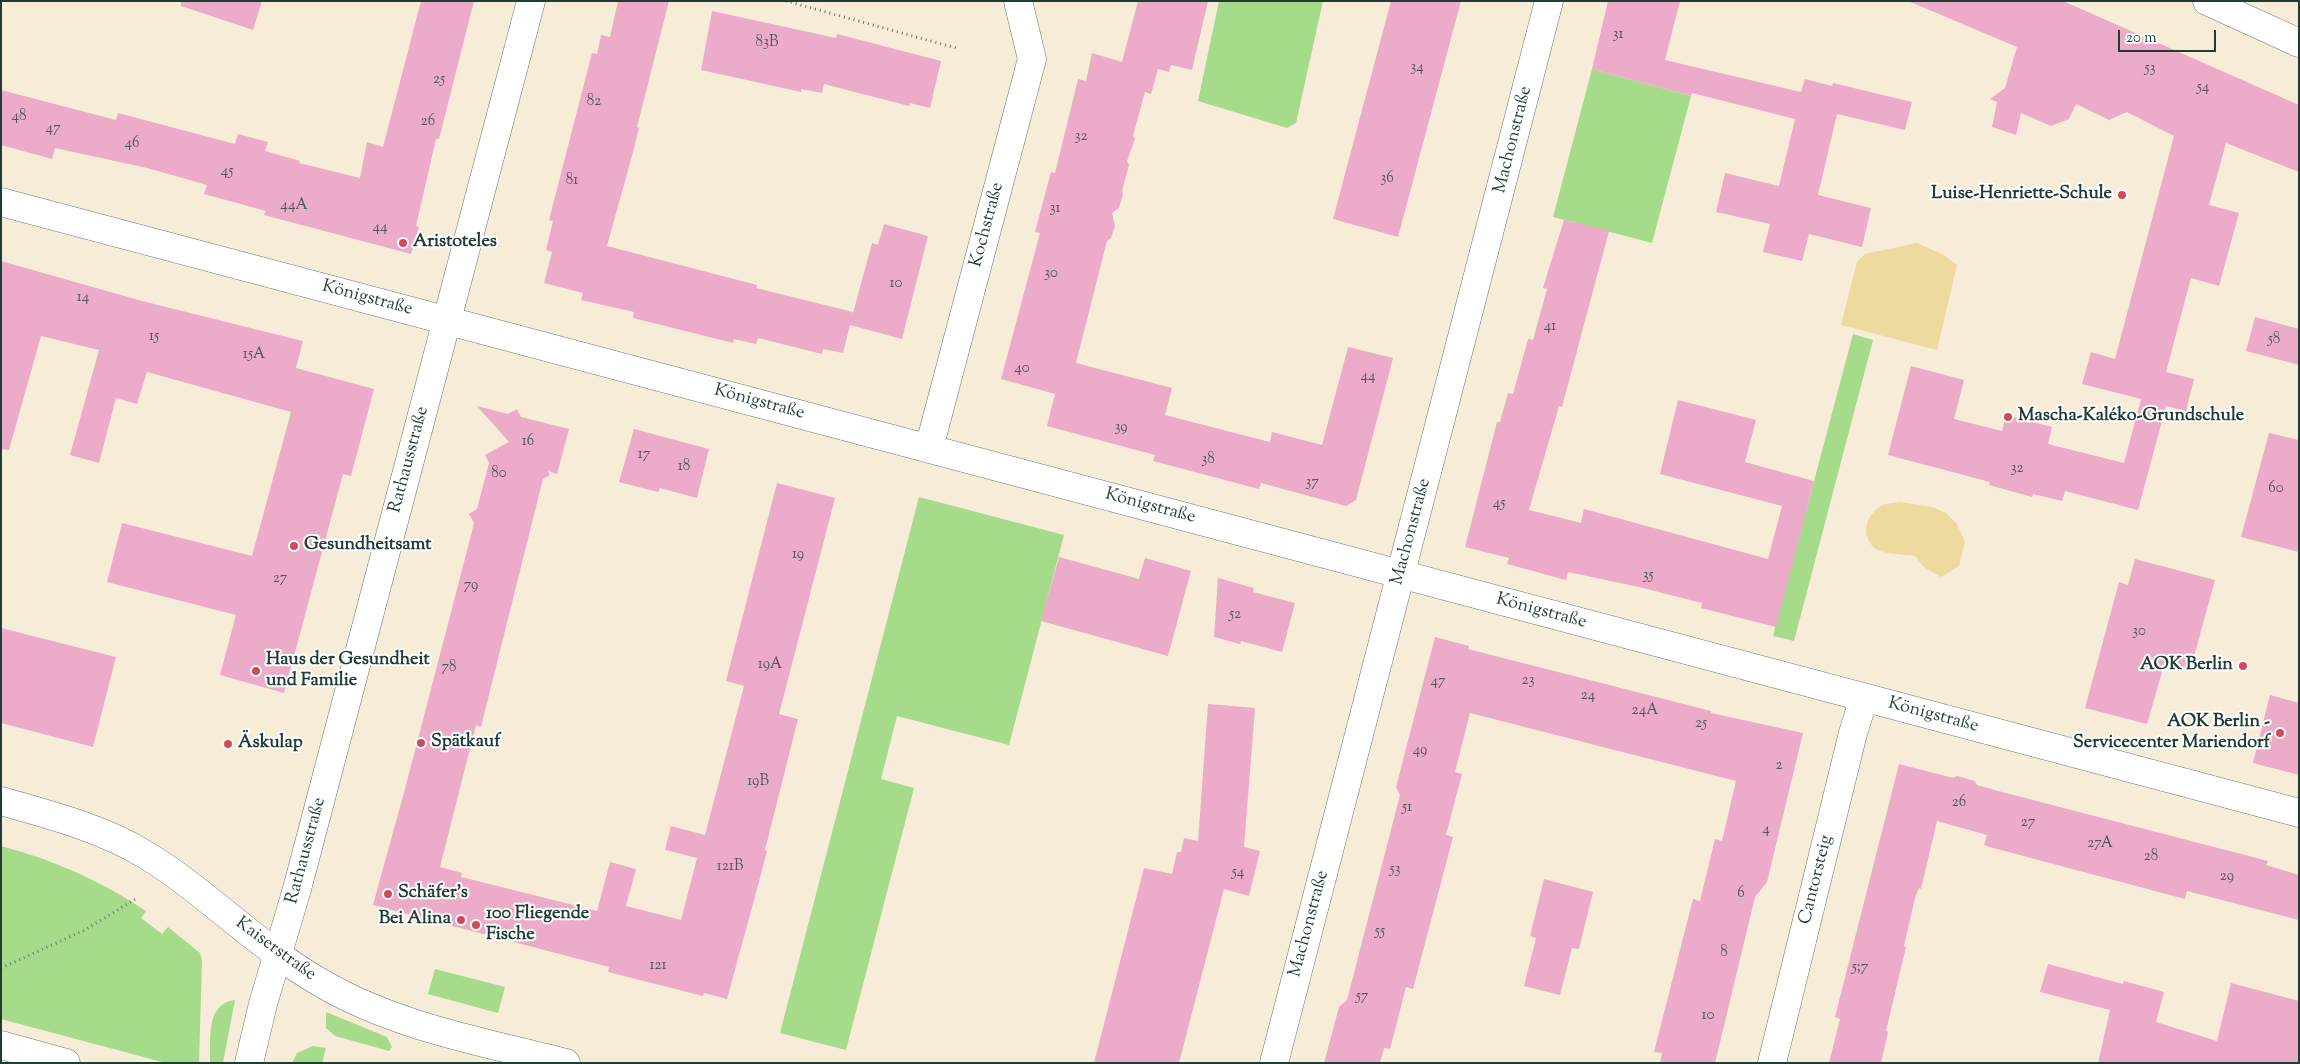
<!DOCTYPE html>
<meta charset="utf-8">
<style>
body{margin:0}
#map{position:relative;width:2300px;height:1064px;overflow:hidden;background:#f6ecd8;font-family:"Sorts Mill Goudy",serif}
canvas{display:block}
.frame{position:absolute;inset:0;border:2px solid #1f3d34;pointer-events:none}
.scale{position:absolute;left:2118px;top:30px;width:98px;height:22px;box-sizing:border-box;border:2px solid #1f3d34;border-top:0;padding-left:6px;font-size:15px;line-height:18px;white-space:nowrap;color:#1f3d34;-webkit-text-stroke:4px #fff;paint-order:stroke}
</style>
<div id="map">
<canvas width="2300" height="1064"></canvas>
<div class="frame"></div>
<div class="scale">20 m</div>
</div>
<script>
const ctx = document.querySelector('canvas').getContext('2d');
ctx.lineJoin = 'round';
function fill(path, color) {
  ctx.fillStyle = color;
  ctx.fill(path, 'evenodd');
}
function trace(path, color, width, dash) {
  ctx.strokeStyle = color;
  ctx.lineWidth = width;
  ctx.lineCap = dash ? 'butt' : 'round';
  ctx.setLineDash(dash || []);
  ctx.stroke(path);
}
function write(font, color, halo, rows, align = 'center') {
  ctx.font = font + ' "Sorts Mill Goudy",serif';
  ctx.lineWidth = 4;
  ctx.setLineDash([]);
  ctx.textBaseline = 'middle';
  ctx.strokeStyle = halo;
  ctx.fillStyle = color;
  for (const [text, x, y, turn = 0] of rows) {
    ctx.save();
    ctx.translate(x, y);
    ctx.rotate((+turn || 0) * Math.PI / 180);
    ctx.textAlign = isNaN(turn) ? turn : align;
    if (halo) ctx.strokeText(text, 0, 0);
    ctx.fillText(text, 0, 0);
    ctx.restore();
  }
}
fill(new Path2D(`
 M 1219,1 L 1323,1 L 1296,123 L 1287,128 L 1198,101 Z
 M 1592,69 L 1691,96 L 1652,243 L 1553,217 Z
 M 1853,334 L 1873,340 L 1794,641 L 1773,636 Z
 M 919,497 L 1064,535 L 1009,745 L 897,716 L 881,779 L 914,788 L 846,1050 L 780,1033 Z
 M 1,846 C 53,860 102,881 146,911 L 141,918 L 162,934 L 168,927 L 200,953 L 202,961 L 199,1063 L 166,1063 L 1,1019 Z
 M 435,969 L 505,987 L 498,1013 L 428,994 Z
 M 235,1000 L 223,1063 L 210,1063 C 211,1039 205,1004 235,1000 Z
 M 326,1012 L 387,1037 L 392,1047 L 389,1051 L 335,1036 L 326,1028 Z
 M 313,1046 L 326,1048 L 322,1063 L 292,1063 L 297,1053 Z`), '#a5db8b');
fill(new Path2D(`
 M 1917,243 L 1944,255 L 1957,265 L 1937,350 L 1841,325 L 1857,262 L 1865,254 Z
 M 1900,502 L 1932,507 L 1946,513 L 1957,524 L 1965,542 L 1959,566 L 1941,577 L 1924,567 L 1915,556 C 1905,554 1885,555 1876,549 C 1860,537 1865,516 1881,506 C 1886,503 1894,503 1900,502 Z`), '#eeda9e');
fill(new Path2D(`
 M 181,1 L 262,1 L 253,30 L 181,6 Z
 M 421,1 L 474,1 L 439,139 L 436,139 L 416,226 L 419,227 L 411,254 L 264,215 L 266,211 L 204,194 L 207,185 L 147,168 L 55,148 L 52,159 L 1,145 L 1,90 L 116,120 L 118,113 L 235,144 L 238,134 L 268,142 L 265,151 L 300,161 L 299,163 L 360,178 L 367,142 L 383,147 Z
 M 618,1 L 669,1 L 637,127 L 639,128 L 633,152 L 607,246 L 757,285 L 756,288 L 853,312 L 852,317 L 872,243 L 878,245 L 884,224 L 928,236 L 902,339 L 850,325 L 843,353 L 823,349 L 822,354 L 758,338 L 756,344 L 734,339 L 733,343 L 633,318 L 634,312 L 581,300 L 583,293 L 544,283 L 552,252 L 546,250 L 553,221 L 549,220 L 575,119 L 592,53 L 597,54 L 601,35 L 610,37 Z
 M 1138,1 L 1208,1 L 1192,70 L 1171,65 L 1169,72 L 1158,69 L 1151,94 L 1145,92 L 1133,136 L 1135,139 L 1127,161 L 1129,165 L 1122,191 L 1123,194 L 1119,208 L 1112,213 L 1115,226 L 1111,238 L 1107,241 L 1076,363 L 1172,388 L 1165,415 L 1270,442 L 1272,432 L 1322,445 L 1348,347 L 1393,358 L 1356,500 L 1346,506 L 1261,483 L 1259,489 L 1153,461 L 1155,455 L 1047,426 L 1055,394 L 1001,379 L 1040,233 L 1035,232 L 1051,172 L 1055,173 L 1078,79 L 1086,81 L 1092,53 L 1122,62 Z
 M 1391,1 L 1461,1 L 1398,237 L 1333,219 Z
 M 1608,1 L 1680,1 L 1665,60 L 1801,92 L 1805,79 L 1832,86 L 1833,83 L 1912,102 L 1905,130 L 1837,114 L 1818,195 L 1871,208 L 1862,247 L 1809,234 L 1802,261 L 1763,252 L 1770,224 L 1716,212 L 1725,173 L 1779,186 L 1795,119 L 1692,93 L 1691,96 L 1592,69 Z
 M 1908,1 L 2063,1 L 2299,105 L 2299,172 L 2226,143 L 2209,205 L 2239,213 L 2219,286 L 2191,278 L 2166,372 L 2194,379 L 2186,411 L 2166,406 L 2138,510 L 2065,491 L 2062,501 L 2033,494 L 2032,497 L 1989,485 L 1990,482 L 1888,455 L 1911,366 L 1964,380 L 1954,419 L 2002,431 L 2006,415 L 2052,427 L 2048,444 L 2124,463 L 2141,399 L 2082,384 L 2091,352 L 2115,359 L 2174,136 L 2127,112 L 2109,120 L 2076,104 L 2069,119 L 2051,126 L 2021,113 L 2016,135 L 1992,127 L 1997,102 L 1990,99 L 2005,88 L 2017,47 Z
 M 712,11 L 836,38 L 837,34 L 941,61 L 930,108 L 910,103 L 909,106 L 824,84 L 822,93 L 801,89 L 801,92 L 701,70 Z
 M 1564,220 L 1609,231 L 1562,407 L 1559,406 L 1529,510 L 1581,523 L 1584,509 L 1768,559 L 1782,506 L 1660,474 L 1678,400 L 1756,420 L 1745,462 L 1814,481 L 1776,627 L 1701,608 L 1702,603 L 1639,587 L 1568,572 L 1566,580 L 1507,564 L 1509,558 L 1465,547 L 1497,422 L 1500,422 L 1508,393 L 1513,394 L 1528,339 L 1533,340 L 1547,289 L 1543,288 Z
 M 1,261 L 142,301 L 303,341 L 296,368 L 374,389 L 351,476 L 343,474 L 284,693 L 220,675 L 236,615 L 107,582 L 122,523 L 252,556 L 291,412 L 147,372 L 137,404 L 116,398 L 99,463 L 70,455 L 99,350 L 41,336 L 9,450 L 1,449 Z
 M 2255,317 L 2299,329 L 2299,365 L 2246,351 Z
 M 477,406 L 508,414 L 517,409 L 521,417 L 569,429 L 557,474 L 548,471 L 550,475 L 543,479 L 481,727 L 476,725 L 440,867 L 462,873 L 461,877 L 597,911 L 610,862 L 636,869 L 626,906 L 681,920 L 697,858 L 665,850 L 671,826 L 705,835 L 744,686 L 726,681 L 777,483 L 835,498 L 779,714 L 798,719 L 765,850 L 767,851 L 757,889 L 727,999 L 704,993 L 703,996 L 608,972 L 609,967 L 373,905 L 406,785 L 469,543 L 474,523 L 469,514 L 477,509 L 489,463 L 485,455 L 509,442 Z
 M 634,429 L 709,449 L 697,498 L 660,488 L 658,492 L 619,482 Z
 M 2269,433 L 2299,440 L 2299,552 L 2241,537 Z
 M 1059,557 L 1139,579 L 1145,558 L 1191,571 L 1168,656 L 1041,621 Z
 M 2135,559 L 2215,580 L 2190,671 L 2164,665 L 2147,724 L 2085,708 L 2119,582 L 2128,585 Z
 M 1218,578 L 1254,588 L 1253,592 L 1295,603 L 1282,652 L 1241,641 L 1240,644 L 1214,637 Z
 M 1,628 L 116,657 L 93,747 L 1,723 Z
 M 1435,637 L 1469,646 L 1468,649 L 1711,711 L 1711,713 L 1803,733 L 1767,882 L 1755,897 L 1715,1063 L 1660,1063 L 1662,1053 L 1654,1052 L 1693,899 L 1700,901 L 1715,839 L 1722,841 L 1736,781 L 1470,713 L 1455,772 L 1462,774 L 1446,835 L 1453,837 L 1413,989 L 1406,987 L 1390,1049 L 1384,1048 L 1380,1063 L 1324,1063 L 1339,1007 L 1347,1000 L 1400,795 L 1396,787 Z
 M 2270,695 L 2299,703 L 2299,775 L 2253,763 Z
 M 1208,704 L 1255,708 L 1244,847 L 1260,851 L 1249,896 L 1224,889 L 1179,1063 L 1094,1063 L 1144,868 L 1172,874 L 1177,852 L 1181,852 L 1184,838 L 1198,841 Z
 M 1899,764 L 1953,778 L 1957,776 L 1975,781 L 1977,785 L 2002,792 L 2268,861 L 2266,865 L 2299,875 L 2299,920 L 2187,891 L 2185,899 L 1986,846 L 1984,845 L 1987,835 L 1937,821 L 1921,889 L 1919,888 L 1915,898 L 1904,946 L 1906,947 L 1886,1031 L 1888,1032 L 1881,1063 L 1829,1063 L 1840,1019 L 1835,1017 Z
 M 1544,879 L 1593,892 L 1579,949 L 1572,948 L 1560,995 L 1524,986 L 1536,938 L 1530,936 Z
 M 2048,964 L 2123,984 L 2124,981 L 2164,992 L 2156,1022 L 2217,1041 L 2231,983 L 2299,1001 L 2299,1063 L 2098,1063 L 2110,1010 L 2040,992 Z`), '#edabca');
const minor = new Path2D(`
 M 2207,1 L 2299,43
 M 1,202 L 2299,813
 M 929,448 L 1032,59 L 1018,1
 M 1,1045 L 66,1063
 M 1274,1063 L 1549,1
 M 1772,1063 L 1853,733 L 1864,698`);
const tertiary = new Path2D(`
 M 1,801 C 50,815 102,828 146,855 C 208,893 259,948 323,984 C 397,1027 484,1042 566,1063`);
const secondary = new Path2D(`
 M 249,1063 L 263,1004 L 297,889 L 531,1`);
trace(minor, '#6a7a6d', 29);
trace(tertiary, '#6a7a6d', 29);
trace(secondary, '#6a7a6d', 29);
trace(new Path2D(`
 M 786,1 L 956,48
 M 1,968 L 85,930 L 137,898`), '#6a7a6d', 3, [1, 4]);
trace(minor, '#fff', 28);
trace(tertiary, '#fff', 28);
trace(secondary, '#fff', 28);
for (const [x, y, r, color] of [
 [2122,195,5,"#d1495b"],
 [403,243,5,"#d1495b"],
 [2008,417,5,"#d1495b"],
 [294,546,5,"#d1495b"],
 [2243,666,5,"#d1495b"],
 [256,671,5,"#d1495b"],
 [2280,733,5,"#d1495b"],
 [421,743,5,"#d1495b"],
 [228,744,5,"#d1495b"],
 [388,894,5,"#d1495b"],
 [461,920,5,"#d1495b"],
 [476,925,5,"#d1495b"]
]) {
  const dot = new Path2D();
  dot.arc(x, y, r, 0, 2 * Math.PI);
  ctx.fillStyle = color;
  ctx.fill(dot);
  trace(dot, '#fff', 2);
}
write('15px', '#52585a', null, [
 ["31",1618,35],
 ["83B",767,43],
 ["34",1417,68],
 ["53",2150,69],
 ["25",439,80],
 ["54",2203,88],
 ["82",594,102],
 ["48",19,117],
 ["26",428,122],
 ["47",53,129],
 ["32",1081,137],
 ["46",132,144],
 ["45",227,172],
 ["36",1387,179],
 ["81",572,181],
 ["44A",294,206],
 ["31",1055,209],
 ["44",380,228],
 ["30",1051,274],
 ["10",896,284],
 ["14",83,298],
 ["41",1550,327],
 ["15",154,337],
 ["58",2274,340],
 ["15A",254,355],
 ["40",1022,369],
 ["44",1368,377],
 ["39",1121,428],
 ["16",528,442],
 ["17",644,455],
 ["38",1208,460],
 ["18",684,467],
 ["32",2017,469],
 ["80",499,474],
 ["37",1312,483],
 ["60",2276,489],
 ["45",1499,504],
 ["19",798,555],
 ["35",1648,576],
 ["27",280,579],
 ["79",471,586],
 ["52",1235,615],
 ["30",2139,632],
 ["19A",770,665],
 ["78",449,668],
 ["23",1528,681],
 ["47",1438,682],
 ["24",1588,696],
 ["24A",1645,711],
 ["25",1701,724],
 ["49",1420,751],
 ["2",1779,766],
 ["19B",758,782],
 ["26",1959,803],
 ["51",1407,808],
 ["27",2028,823],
 ["4",1766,830],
 ["27A",2100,844],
 ["28",2151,857],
 ["121B",730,867],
 ["53",1395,870],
 ["54",1238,873],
 ["29",2227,877],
 ["6",1741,894],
 ["55",1380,932],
 ["8",1724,953],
 ["121",658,966],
 ["5;7",1860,968],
 ["57",1362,997],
 ["10",1708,1016]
]);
write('18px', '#1f3d34', '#fff', [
 ["Machonstraße",1514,140,-76],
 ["Kochstraße",988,225,-75],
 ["Königstraße",367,299,15],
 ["Königstraße",759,403,15],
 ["Rathausstraße",410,460,-75],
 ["Königstraße",1150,507,15],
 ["Machonstraße",1412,532,-75],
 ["Königstraße",1541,612,15],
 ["Königstraße",1933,716,15],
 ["Rathausstraße",307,851,-75],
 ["Cantorsteig",1817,880,-76],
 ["Machonstraße",1310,924,-75],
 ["Kaiserstraße",275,950,36]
]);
write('bold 18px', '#1f3d34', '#fff', [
 ["Luise-Henriette-Schule",2112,195,"right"],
 ["Aristoteles",413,243],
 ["Mascha-Kaléko-Grundschule",2018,417],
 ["Gesundheitsamt",304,546],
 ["Haus der Gesundheit",266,661],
 ["und Familie",266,682],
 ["AOK Berlin",2233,666,"right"],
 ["AOK Berlin -",2270,723,"right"],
 ["Servicecenter Mariendorf",2270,744,"right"],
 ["Spätkauf",431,743],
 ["Äskulap",238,744],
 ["Schäfer's",398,894],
 ["100 Fliegende",486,915],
 ["Fische",486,936],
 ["Bei Alina",451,920,"right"]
], 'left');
</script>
